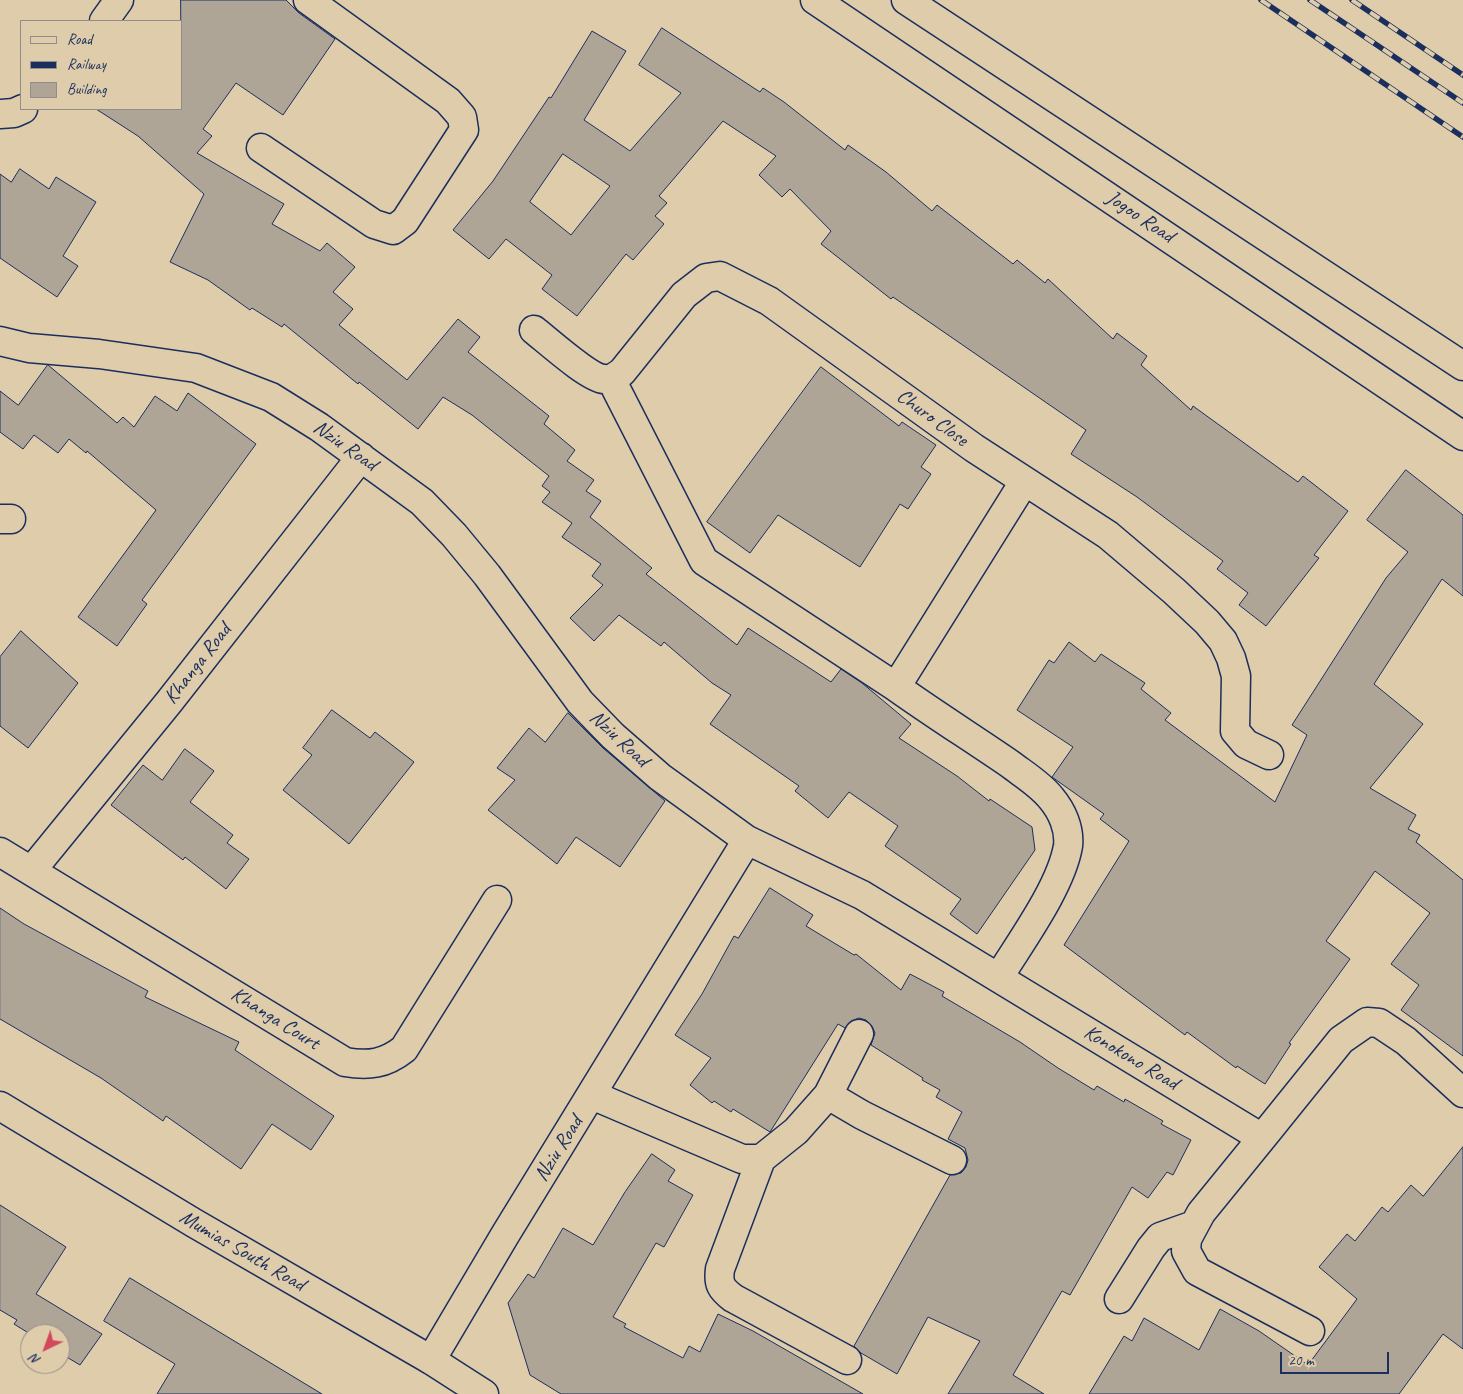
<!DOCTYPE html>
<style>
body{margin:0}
#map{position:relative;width:1463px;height:1394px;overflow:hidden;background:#dfccaa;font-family:Caveat,sans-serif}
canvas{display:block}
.legend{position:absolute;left:20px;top:20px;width:162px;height:90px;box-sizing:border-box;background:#dfccaa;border:1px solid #918d8c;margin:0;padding:6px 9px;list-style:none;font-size:15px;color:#1b2f5e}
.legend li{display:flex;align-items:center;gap:10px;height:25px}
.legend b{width:25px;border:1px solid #918d8c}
.north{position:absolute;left:20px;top:1324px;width:50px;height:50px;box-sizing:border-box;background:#dfccaa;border:1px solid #918d8c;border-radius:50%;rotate:222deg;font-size:14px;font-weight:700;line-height:20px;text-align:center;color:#1b2f5e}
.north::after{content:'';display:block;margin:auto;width:18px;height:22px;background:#d1495b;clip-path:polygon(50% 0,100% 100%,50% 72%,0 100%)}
.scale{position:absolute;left:1280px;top:1352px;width:109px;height:22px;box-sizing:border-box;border:2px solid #1b2f5e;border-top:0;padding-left:6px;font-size:15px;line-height:18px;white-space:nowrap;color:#1b2f5e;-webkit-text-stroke:4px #dfccaa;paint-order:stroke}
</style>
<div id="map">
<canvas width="1463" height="1394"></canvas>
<ul class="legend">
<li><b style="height:6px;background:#dfccaa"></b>Road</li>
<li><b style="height:6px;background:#1b2f5e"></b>Railway</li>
<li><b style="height:14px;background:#afa597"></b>Building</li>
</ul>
<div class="north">N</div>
<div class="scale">20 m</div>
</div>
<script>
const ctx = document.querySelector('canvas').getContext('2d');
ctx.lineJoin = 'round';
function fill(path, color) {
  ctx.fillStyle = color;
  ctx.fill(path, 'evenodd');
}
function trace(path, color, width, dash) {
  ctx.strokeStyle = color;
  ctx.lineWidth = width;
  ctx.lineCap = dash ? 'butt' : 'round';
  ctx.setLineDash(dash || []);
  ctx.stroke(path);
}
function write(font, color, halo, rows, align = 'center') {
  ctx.font = font + ' Caveat,sans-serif';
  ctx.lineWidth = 4.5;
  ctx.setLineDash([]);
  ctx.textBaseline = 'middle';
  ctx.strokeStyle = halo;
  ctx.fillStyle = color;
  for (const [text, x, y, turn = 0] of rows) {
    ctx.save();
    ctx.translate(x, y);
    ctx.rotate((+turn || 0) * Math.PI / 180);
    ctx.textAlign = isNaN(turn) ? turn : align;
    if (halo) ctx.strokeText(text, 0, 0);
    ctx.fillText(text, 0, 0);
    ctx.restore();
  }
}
const building = new Path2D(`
 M 181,0 L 286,0 L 299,13 L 335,39 L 283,115 L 236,83 L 203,129 L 212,136 L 197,153 L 284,204 L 272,224 L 320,251 L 327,243 L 355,267 L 333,292 L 353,309 L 339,325 L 407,380 L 458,319 L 480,337 L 468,352 L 549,416 L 544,424 L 575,450 L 567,461 L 594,480 L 586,491 L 601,501 L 590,517 L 652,568 L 646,574 L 737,645 L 748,628 L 831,682 L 841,669 L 862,683 L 911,724 L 899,738 L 957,776 L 989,801 L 990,799 L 1032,827 L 1035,850 L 977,934 L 950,914 L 961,899 L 885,846 L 898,826 L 849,792 L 828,818 L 795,791 L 799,786 L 710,724 L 731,695 L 712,683 L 664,642 L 661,646 L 619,615 L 594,641 L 570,618 L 603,585 L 592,576 L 601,564 L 562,537 L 572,523 L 542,502 L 550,492 L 542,486 L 549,476 L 472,415 L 443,397 L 418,429 L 359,382 L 358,384 L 284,324 L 282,327 L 252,308 L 250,310 L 208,280 L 170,262 L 204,194 L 138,136 L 96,109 L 181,109 Z
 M 662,28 L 760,92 L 763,88 L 784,102 L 845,150 L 848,145 L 886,172 L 932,211 L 937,205 L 1013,264 L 1017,260 L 1045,283 L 1048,279 L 1113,339 L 1117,333 L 1147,356 L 1141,365 L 1191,410 L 1193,406 L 1298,482 L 1303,476 L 1348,511 L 1314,555 L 1319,558 L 1266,626 L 1239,605 L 1248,593 L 1217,569 L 1223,561 L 1137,497 L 1071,454 L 1086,430 L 893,297 L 891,299 L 821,244 L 831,231 L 790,189 L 782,197 L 759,175 L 776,156 L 723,121 L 659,196 L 667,203 L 655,216 L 664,224 L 633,260 L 626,254 L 577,316 L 542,289 L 552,275 L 506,239 L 489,259 L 453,230 L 493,181 L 549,97 L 551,98 L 592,31 L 626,51 L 584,120 L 630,151 L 681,93 L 639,65 ZM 563,154 L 610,186 L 571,235 L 530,202 Z
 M 20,169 L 49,189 L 56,177 L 96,202 L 63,256 L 78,266 L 57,297 L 0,258 L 0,174 L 11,182 Z
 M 48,365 L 117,423 L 123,417 L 134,427 L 155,396 L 177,411 L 188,393 L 256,444 L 142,600 L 147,604 L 117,646 L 78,617 L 156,510 L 87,451 L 86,453 L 69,439 L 58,453 L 34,435 L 23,449 L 0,432 L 0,391 L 18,405 Z
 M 821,367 L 899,426 L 902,422 L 936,445 L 921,467 L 931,474 L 908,509 L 900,504 L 860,567 L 778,515 L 750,553 L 707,522 Z
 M 1406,470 L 1463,515 L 1463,596 L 1442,579 L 1374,684 L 1423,724 L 1370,788 L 1416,815 L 1408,829 L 1420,835 L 1416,842 L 1463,880 L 1463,1056 L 1401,1010 L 1419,985 L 1391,964 L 1430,913 L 1375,871 L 1326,941 L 1350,959 L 1289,1043 L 1291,1044 L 1265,1084 L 1237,1066 L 1236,1068 L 1187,1032 L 1185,1035 L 1064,945 L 1129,841 L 1100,819 L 1104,814 L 1052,777 L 1073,747 L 1017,710 L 1049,660 L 1054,663 L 1069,642 L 1095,662 L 1101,654 L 1145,683 L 1141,689 L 1171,713 L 1165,720 L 1275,802 L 1307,735 L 1292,725 L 1386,578 L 1408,552 L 1367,520 Z
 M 21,631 L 78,683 L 28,748 L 0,726 L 0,657 Z
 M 332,710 L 370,738 L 375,732 L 414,762 L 349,844 L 283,790 L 312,755 L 303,748 Z
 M 568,713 L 603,748 L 665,801 L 620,867 L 576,837 L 557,864 L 488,810 L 515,780 L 497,768 L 529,728 L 545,742 Z
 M 185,749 L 214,771 L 190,802 L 233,835 L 227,843 L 249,859 L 226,889 L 185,857 L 183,860 L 111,805 L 143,765 L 162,780 Z
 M 770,888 L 813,915 L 806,926 L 854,955 L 856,954 L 901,990 L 910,974 L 944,992 L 942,996 L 1020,1042 L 1058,1068 L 1094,1090 L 1097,1086 L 1124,1102 L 1125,1099 L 1163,1121 L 1161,1124 L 1191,1140 L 1173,1175 L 1167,1172 L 1148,1198 L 1132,1187 L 1070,1295 L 1062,1291 L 1013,1375 L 1044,1394 L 948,1394 L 980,1341 L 928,1317 L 897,1374 L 861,1353 L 854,1346 L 950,1175 L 961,1173 L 966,1167 L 968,1160 L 965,1148 L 948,1139 L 962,1112 L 936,1097 L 940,1090 L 922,1080 L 923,1078 L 871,1045 L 875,1033 L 872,1026 L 866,1020 L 859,1018 L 851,1021 L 845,1028 L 838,1024 L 770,1132 L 733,1109 L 731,1112 L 714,1101 L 712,1103 L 690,1085 L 711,1058 L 675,1035 L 702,994 L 734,936 L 738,938 Z
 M 0,908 L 24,924 L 148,991 L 145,997 L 239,1042 L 235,1050 L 334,1116 L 311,1150 L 272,1124 L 241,1169 L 166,1116 L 163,1121 L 101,1078 L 0,1019 Z
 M 1463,1147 L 1463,1349 L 1443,1334 L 1399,1394 L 1089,1394 L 1124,1336 L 1132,1341 L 1144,1318 L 1199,1350 L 1220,1309 L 1259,1331 L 1308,1365 L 1357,1299 L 1319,1267 L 1347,1234 L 1355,1241 L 1382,1207 L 1388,1212 L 1411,1185 L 1423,1196 Z
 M 652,1154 L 675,1170 L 668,1181 L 693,1195 L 664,1247 L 656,1243 L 613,1317 L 626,1324 L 624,1327 L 683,1358 L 689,1346 L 700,1352 L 718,1314 L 753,1331 L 863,1394 L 561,1394 L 530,1375 L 508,1303 L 528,1274 L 534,1278 L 563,1228 L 593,1245 L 625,1192 Z
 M 0,1205 L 66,1247 L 36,1294 L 102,1334 L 80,1365 L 60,1353 L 60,1334 L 30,1334 L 14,1324 L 17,1320 L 0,1310 Z
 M 130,1278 L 322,1394 L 157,1394 L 175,1364 L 104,1321 Z`);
fill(building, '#afa597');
trace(building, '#1b2f5e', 1);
const street = new Path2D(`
 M 104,21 L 119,0
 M 0,114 L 14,113 L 23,109
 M 261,148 L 374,224 L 393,230 L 405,221 L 464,130 L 462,117 L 448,101 L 308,0
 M 534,330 C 548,341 589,378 604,379 C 612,380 616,376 622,372 L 684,295 L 706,278 L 720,276 L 769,301 L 974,448 L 1108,535 L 1174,591 L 1207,622 L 1223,641 L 1231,658 L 1236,676 L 1235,731 L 1246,744 L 1269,755
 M 0,341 L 29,348 L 99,354 L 196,368 L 271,397 L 319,427 L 422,502 L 454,535 L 487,575 L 580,702 L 613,736 L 660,777 L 747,840 L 862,895 L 1262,1138 L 1201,1213 L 1187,1239 L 1186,1251 L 1197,1271 L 1310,1331
 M 611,379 L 704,561 L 896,687
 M 0,519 L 11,519
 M 0,852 L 345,1062 C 369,1066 385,1064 404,1049 L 497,900
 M 32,870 L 169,702 L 361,457
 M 999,977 C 1021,941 1061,887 1068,846 C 1070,829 1062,811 1051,798 C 1040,784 1023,774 1010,764 C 972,738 934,714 896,687 L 1024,482
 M 592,1095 L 742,1159 L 761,1159 L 796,1131 L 828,1095 L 859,1034
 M 828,1095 L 862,1115 L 952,1160
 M 1262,1138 L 1341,1040 L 1367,1022 L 1379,1023 L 1406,1041 L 1463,1093
 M 761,1159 L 720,1269 C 718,1284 721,1289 733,1298 L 847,1360
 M 1119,1299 L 1151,1248 L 1160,1237 L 1194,1225
 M 431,1360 L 505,1235 L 747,840`);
const secondary = new Path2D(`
 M 815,0 L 1463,436
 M 906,0 L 1463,366
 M 0,1106 L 194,1223 L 431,1360 L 484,1394`);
trace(street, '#1b2f5e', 31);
trace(secondary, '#1b2f5e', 31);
trace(street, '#dfccaa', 28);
trace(secondary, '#dfccaa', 28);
const rail = new Path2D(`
 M 1261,0 L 1463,137
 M 1310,0 L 1463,103
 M 1352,0 L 1463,75`);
trace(rail, '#1b2f5e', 5.5);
trace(rail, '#dfccaa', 4, [11]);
write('21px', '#1b2f5e', '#dfccaa', [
 ["Jogoo Road",1140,217,34],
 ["Churo Close",932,418,36],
 ["Nziu Road",345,446,35],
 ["Khanga Road",198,664,-52],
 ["Nziu Road",619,739,43],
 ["Khanga Court",275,1019,32],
 ["Konokono Road",1131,1058,31],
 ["Nziu Road",559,1149,-58],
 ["Mumias South Road",242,1251,30]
]);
</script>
